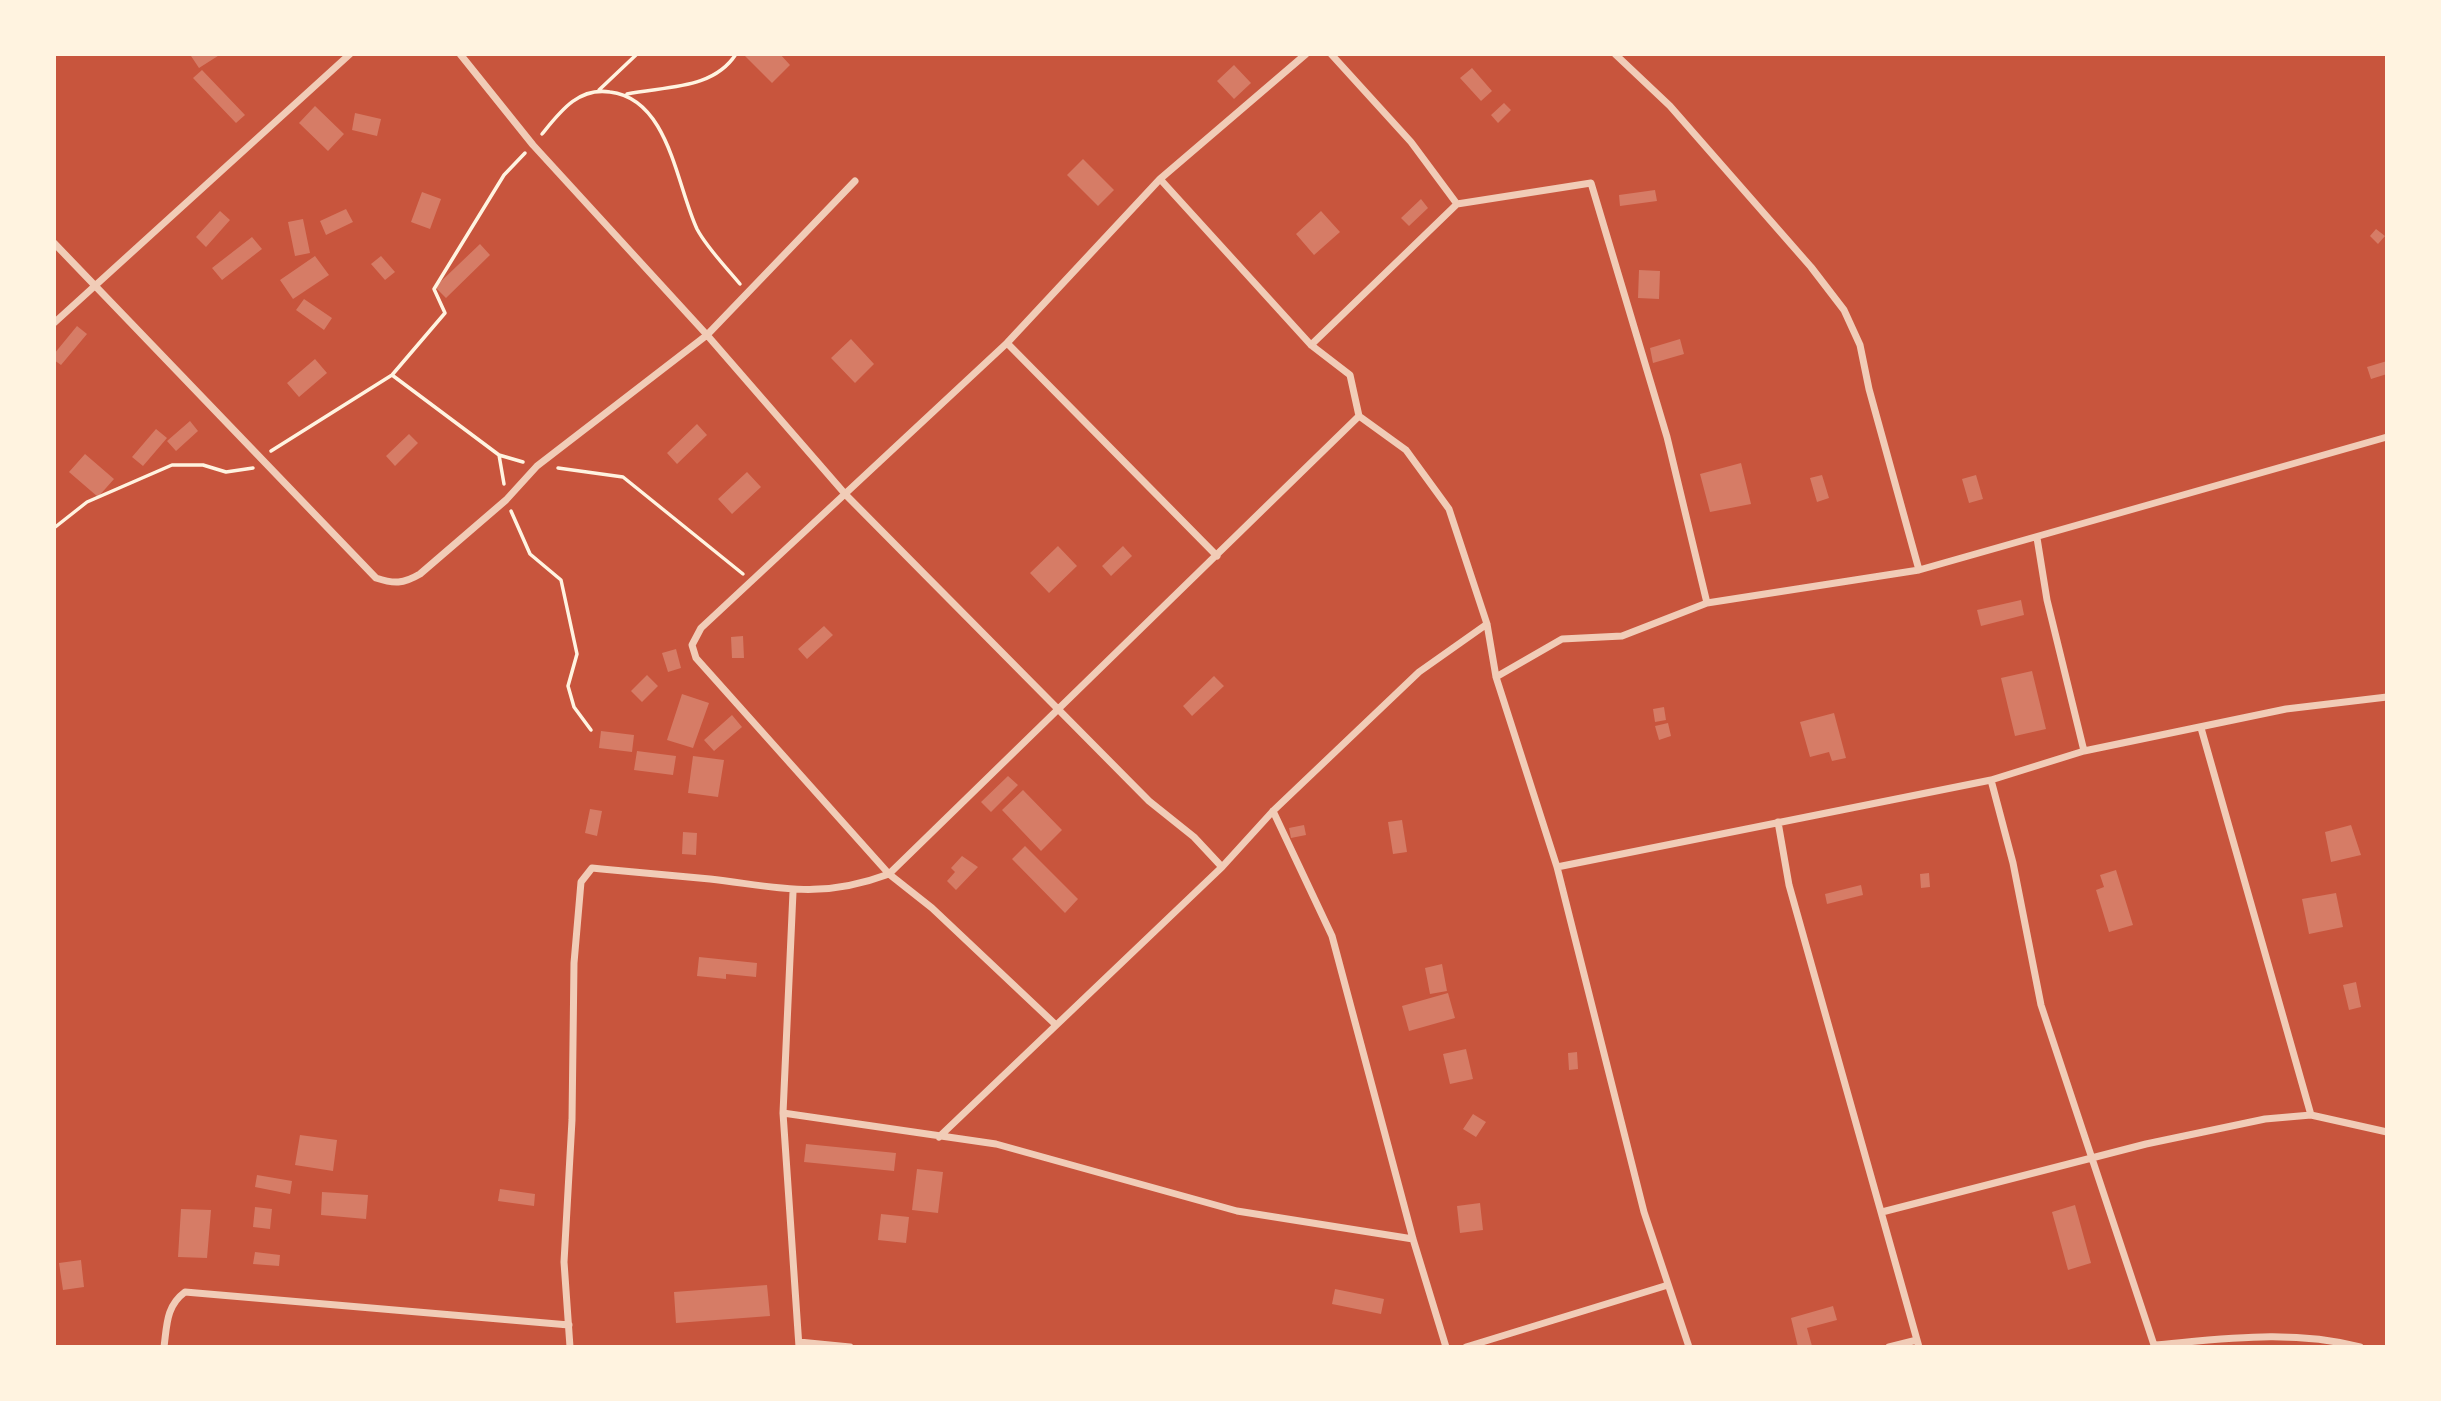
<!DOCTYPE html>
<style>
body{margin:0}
#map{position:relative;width:2441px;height:1401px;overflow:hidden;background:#c8553d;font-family:Georgia,serif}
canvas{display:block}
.frame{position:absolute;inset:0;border:56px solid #fff3e0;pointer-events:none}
</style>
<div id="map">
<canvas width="2441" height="1401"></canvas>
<div class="frame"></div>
</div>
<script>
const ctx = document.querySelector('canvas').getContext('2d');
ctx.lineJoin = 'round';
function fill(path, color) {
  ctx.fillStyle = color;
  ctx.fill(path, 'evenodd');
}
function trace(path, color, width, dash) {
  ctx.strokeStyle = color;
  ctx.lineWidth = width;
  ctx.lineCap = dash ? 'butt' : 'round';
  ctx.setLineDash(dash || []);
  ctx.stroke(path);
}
fill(new Path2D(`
 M 194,54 L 221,54 L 199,68 L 191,56 Z
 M 743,54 L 780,54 L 790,65 L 772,83 Z
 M 1234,65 L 1251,83 L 1234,99 L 1217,81 Z
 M 1472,68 L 1492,91 L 1481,101 L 1460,78 Z
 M 202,70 L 245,115 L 236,123 L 193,78 Z
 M 1504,103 L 1511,110 L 1498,123 L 1491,115 Z
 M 315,106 L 344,134 L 328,151 L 299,123 Z
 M 355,113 L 381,119 L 377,136 L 352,130 Z
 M 1083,159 L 1114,190 L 1098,206 L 1067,175 Z
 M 1655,190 L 1657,201 L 1620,206 L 1619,195 Z
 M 422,192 L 441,199 L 430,229 L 411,222 Z
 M 1421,199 L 1428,208 L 1409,226 L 1401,218 Z
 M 346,209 L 353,222 L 326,235 L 320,221 Z
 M 220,211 L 230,220 L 206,247 L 196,237 Z
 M 1321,211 L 1340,232 L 1314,255 L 1296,234 Z
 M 303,219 L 310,253 L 295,256 L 288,222 Z
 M 2376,229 L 2385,236 L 2378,244 L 2370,236 Z
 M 252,237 L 262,249 L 222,280 L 212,268 Z
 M 480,244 L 490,255 L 446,298 L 435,287 Z
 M 315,256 L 329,275 L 293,299 L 280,280 Z
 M 381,256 L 395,272 L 385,280 L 371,264 Z
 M 1639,270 L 1660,271 L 1659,299 L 1638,298 Z
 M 304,299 L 332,318 L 324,330 L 296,310 Z
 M 77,326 L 87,334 L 61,365 L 54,360 L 54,354 Z
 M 851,339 L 874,364 L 855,383 L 831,358 Z
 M 1680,339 L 1684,354 L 1653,363 L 1650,348 Z
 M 315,359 L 327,373 L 299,397 L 287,383 Z
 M 2387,361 L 2387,374 L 2371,379 L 2367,367 Z
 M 190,421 L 198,431 L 176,451 L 167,441 Z
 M 697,424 L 707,435 L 677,464 L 667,453 Z
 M 156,429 L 167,438 L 143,466 L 132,457 Z
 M 409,434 L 418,443 L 395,466 L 386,456 Z
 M 85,454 L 114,479 L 98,497 L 69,472 Z
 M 1741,463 L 1751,504 L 1710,512 L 1700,474 Z
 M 747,472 L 761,487 L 732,514 L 718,499 Z
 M 1822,475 L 1829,498 L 1817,502 L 1810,478 Z
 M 1976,475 L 1983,499 L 1969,503 L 1962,479 Z
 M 1058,546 L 1077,566 L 1049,593 L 1030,573 Z
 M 1123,546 L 1132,556 L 1111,576 L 1102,566 Z
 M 2021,600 L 2024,615 L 1981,626 L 1977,610 Z
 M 824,626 L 833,635 L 807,659 L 798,649 Z
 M 743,636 L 744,658 L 732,658 L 731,637 Z
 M 676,649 L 681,668 L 668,672 L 662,653 Z
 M 2032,671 L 2046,729 L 2015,736 L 2001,678 Z
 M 647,675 L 658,686 L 642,702 L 631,691 Z
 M 1214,676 L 1224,686 L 1192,716 L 1183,706 Z
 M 682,694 L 709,703 L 693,748 L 667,740 Z
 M 1664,707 L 1666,720 L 1655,722 L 1653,709 Z
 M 1834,713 L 1846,758 L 1832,761 L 1829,752 L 1810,757 L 1800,722 Z
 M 732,715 L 742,727 L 714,751 L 704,740 Z
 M 1668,723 L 1671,736 L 1659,740 L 1655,726 Z
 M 601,731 L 634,735 L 632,752 L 599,748 Z
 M 637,751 L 676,756 L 673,775 L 634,770 Z
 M 693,756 L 724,760 L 718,797 L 688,793 Z
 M 1008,776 L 1018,785 L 991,812 L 981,802 Z
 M 1023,790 L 1062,830 L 1041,851 L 1002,810 Z
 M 590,809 L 602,811 L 597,836 L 585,833 Z
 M 1402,820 L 1407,852 L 1393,854 L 1388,822 Z
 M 1304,825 L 1306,835 L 1291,838 L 1289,828 Z
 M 2351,825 L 2361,855 L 2331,862 L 2325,832 Z
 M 683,832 L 697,833 L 696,855 L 682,854 Z
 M 1025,846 L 1078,899 L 1065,913 L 1012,859 Z
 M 962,856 L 978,867 L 956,890 L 947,881 L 955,872 L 951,868 Z
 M 2116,870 L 2133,925 L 2109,932 L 2096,890 L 2104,887 L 2100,875 Z
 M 1929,873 L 1930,887 L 1921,888 L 1920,874 Z
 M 1861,885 L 1863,895 L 1827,904 L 1825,894 Z
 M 2336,893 L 2343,927 L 2309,934 L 2302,899 Z
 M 699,957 L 757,963 L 756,977 L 726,974 L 726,979 L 697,976 Z
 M 1442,964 L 1447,991 L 1430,994 L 1425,968 Z
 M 2356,982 L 2361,1007 L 2349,1010 L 2343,985 Z
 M 1448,993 L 1455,1018 L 1409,1031 L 1402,1006 Z
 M 1466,1049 L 1473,1079 L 1450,1084 L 1443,1054 Z
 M 1577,1052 L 1578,1069 L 1569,1070 L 1568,1053 Z
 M 1473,1114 L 1486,1122 L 1476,1137 L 1463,1129 Z
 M 300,1135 L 337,1140 L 333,1171 L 295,1165 Z
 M 806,1144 L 896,1153 L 894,1171 L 804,1162 Z
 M 917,1169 L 943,1172 L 938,1213 L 912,1210 Z
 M 257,1175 L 292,1181 L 290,1194 L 255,1187 Z
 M 500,1189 L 535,1194 L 534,1206 L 498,1201 Z
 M 322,1192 L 368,1195 L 366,1219 L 321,1215 Z
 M 1480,1203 L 1483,1230 L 1460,1233 L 1457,1206 Z
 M 2075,1205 L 2091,1263 L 2068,1270 L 2052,1212 Z
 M 255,1207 L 272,1209 L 270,1229 L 253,1227 Z
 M 181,1209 L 211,1210 L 207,1258 L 178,1257 Z
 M 881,1214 L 909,1217 L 906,1243 L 878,1240 Z
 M 255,1252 L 280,1255 L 279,1266 L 253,1264 Z
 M 81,1260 L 84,1287 L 63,1290 L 59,1263 Z
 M 767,1285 L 770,1316 L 676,1323 L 674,1292 Z
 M 1335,1289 L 1384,1299 L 1381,1314 L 1332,1304 Z
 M 1833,1306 L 1837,1320 L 1807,1328 L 1812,1346 L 1798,1347 L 1791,1318 Z`), '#d67c66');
trace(new Path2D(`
 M 180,54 L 186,54
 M 599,90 L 637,54
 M 627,94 C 665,86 713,90 736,54
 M 542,134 C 560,112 578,87 610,92 C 669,99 676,184 697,229 C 707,248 726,267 740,284
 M 392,375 L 499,455 L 523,462
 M 271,451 L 392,375 L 445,313 L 434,289 L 504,175 L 525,153
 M 499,455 L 504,484
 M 558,468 L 623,477 L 743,574
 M 511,511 L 530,554 L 561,580 L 577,654 L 568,686 L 574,707 L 591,730
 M 54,528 L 87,502 L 172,465 L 203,465 L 226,472 L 253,468`), '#fff3e0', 3.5);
trace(new Path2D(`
 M 460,54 L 533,145 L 707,335 L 846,495 L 1149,801 L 1194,837 L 1222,867
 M 1331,54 L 1411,142 L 1457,204
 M 1615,54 L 1670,106 L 1811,267 L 1844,310 L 1860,345 L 1869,389 L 1919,570
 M 1160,179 L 1311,345 L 1350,375 L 1359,416 L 1406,450 L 1449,509 L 1487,624 L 1496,677 L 1557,867 L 1644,1212 L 1689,1347
 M 54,243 L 376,578 C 394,584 403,584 420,574 L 506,500 L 537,466 L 707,335 L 855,181
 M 54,323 L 350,54
 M 1007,343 L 1217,556
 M 1311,345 L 1457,204 L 1591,183 L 1667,437 L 1707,603
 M 2037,538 L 2047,600 L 2084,751
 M 1496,677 L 1562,639 L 1622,636 L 1707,603 L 1919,570 L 2387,437
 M 2201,728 L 2311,1115
 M 1991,780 L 2013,863 L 2041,1005 L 2154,1345 C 2223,1339 2292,1329 2360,1347
 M 1273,811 L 1332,936 L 1413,1239 L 1446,1347
 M 1778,822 L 1789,885 L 1919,1347
 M 1557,867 L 1991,780 L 2084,751 L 2286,709 L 2387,697
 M 793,892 L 783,1113 L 799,1347
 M 1056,1025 L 932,908 L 889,874 L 696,658 L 692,645 L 701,628 L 1007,343 L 1160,179 L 1306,54
 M 783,1113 L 996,1144 L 1237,1211 L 1413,1239
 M 939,1137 L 1222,867 L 1273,811 L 1419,672 L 1487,624
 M 1882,1212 L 2146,1144 L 2265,1119 L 2311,1115 L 2387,1132
 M 799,1342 L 850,1347
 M 164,1347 C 167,1325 166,1306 185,1292 L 569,1325
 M 570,1347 L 564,1262 L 572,1120 L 574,963 L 581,882 L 592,868 C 631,872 670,875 710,879 C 779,887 819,900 889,874 L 1359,416
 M 1466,1347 L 1668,1285
 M 1889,1347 L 1917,1340`), '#f1ccb7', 7);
</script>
